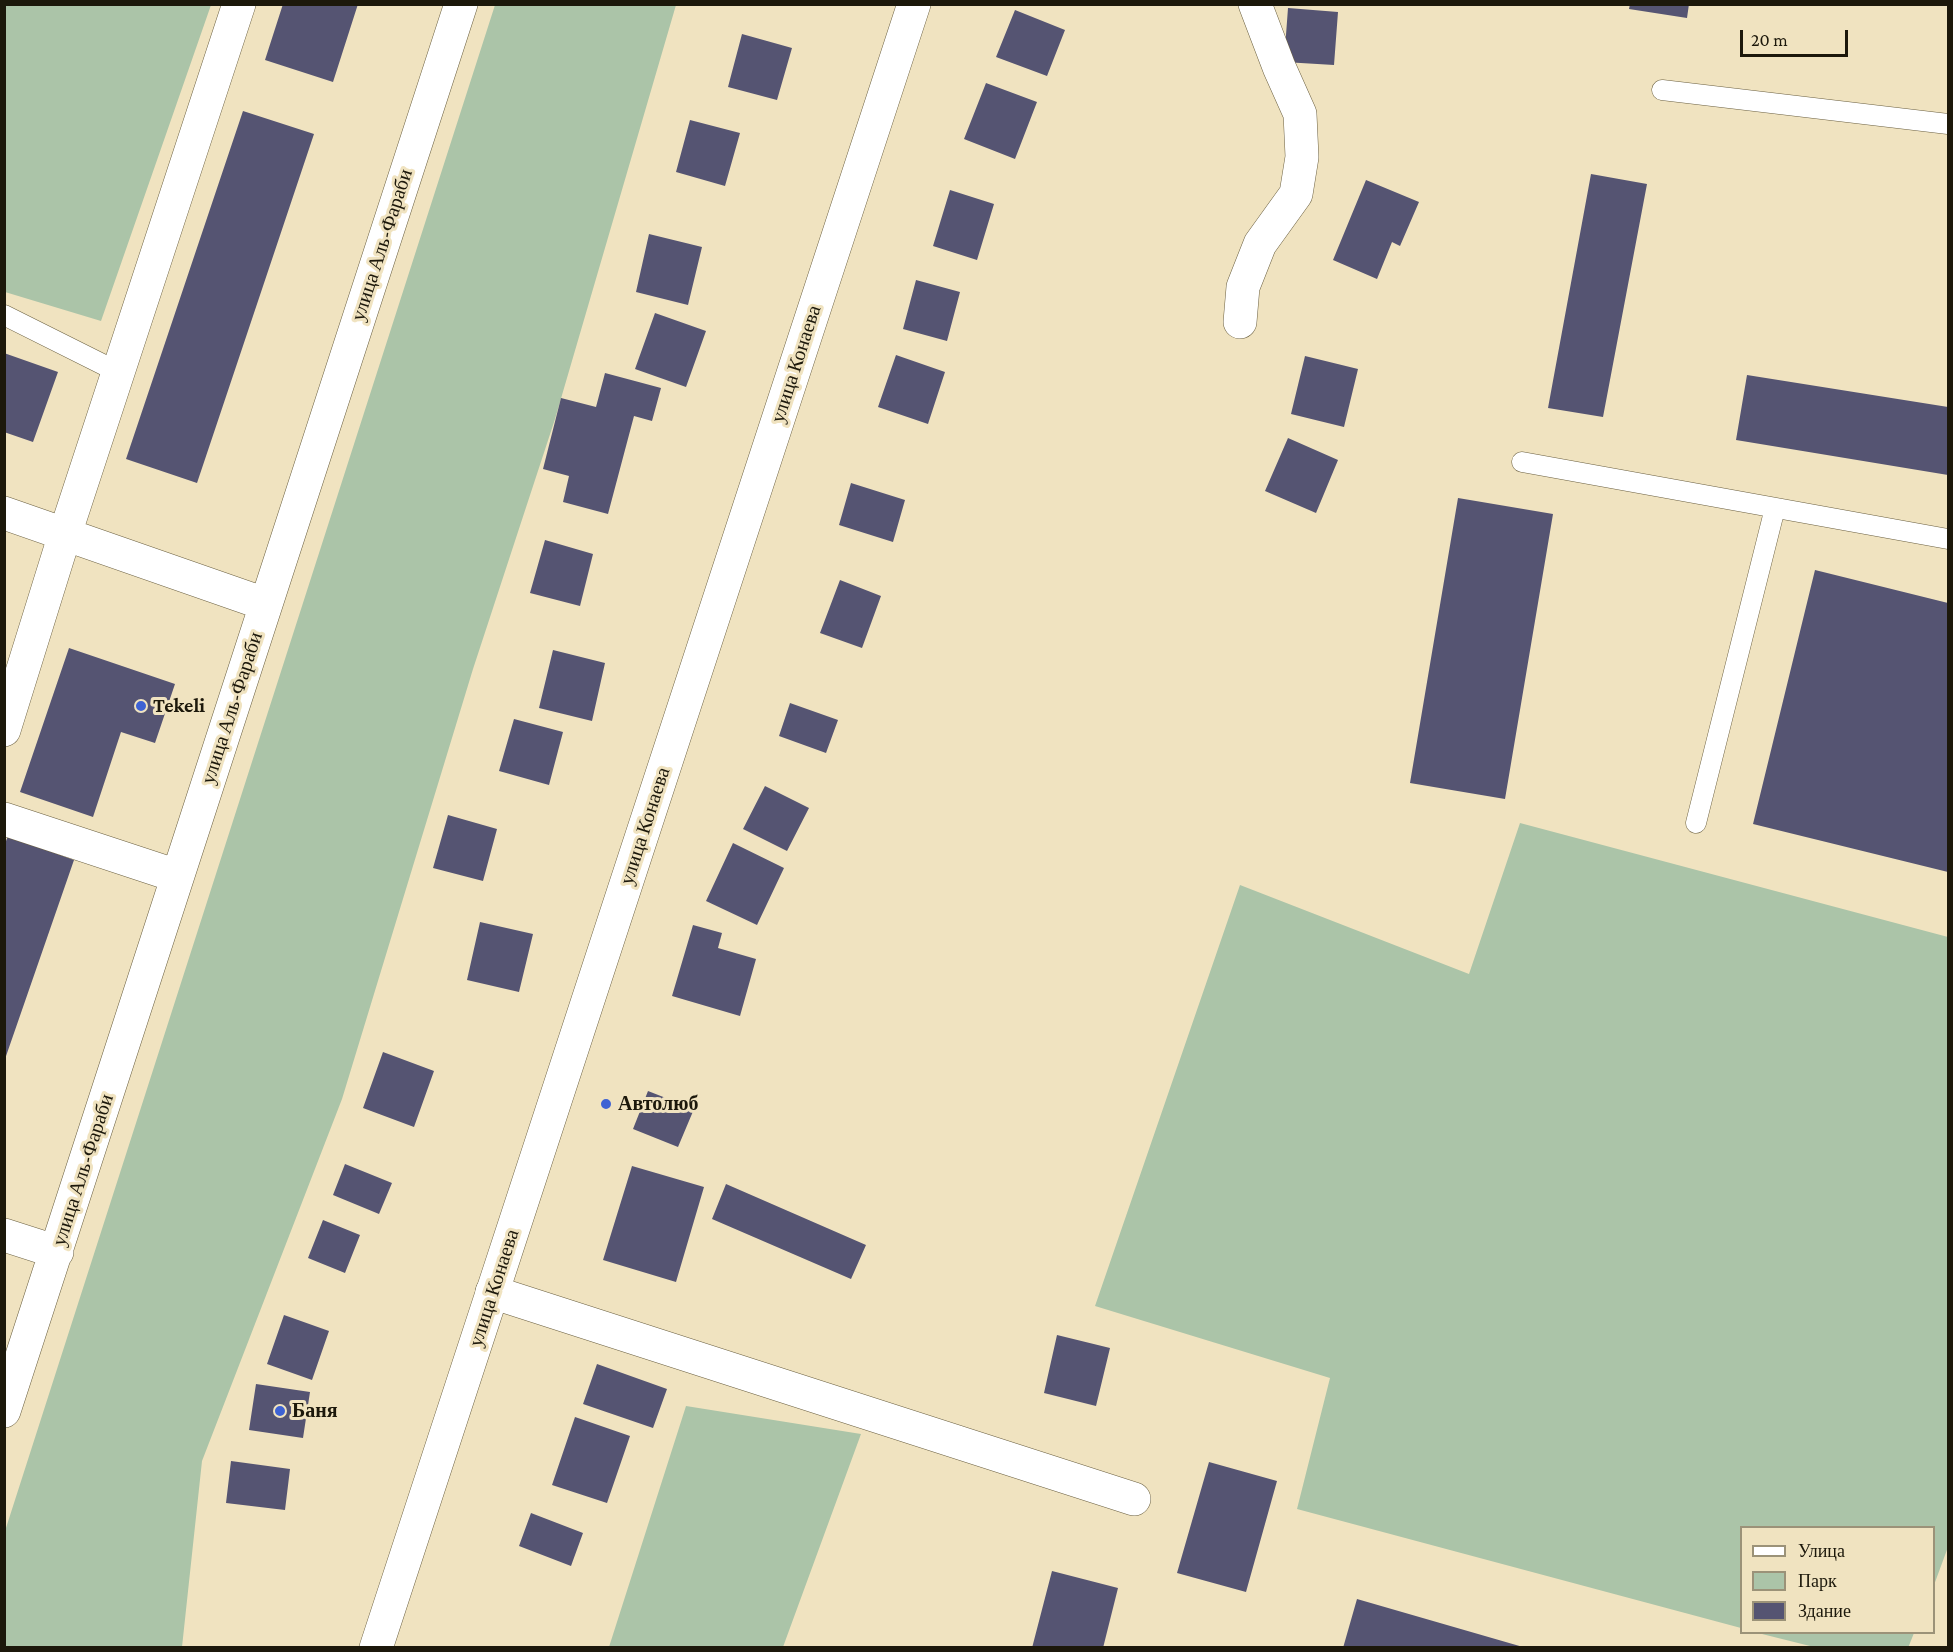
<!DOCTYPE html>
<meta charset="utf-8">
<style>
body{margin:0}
#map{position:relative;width:1953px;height:1652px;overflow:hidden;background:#f0e3c0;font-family:"Crimson Pro",serif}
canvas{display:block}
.frame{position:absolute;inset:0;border:6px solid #1c180b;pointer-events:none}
.legend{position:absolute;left:1740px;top:1526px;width:195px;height:108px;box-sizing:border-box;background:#f0e3c0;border:2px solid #9b9278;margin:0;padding:8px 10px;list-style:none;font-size:18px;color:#1c180b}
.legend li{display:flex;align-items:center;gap:12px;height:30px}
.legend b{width:30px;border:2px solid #9b9278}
.scale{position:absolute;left:1740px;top:30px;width:108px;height:27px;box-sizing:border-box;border:3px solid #1c180b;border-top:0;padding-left:8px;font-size:18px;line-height:21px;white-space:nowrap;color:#1c180b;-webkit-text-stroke:4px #f0e3c0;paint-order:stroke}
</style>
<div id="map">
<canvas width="1953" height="1652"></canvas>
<div class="frame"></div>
<ul class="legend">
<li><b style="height:8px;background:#fff"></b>Улица</li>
<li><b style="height:16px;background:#abc4a8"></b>Парк</li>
<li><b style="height:16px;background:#555472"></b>Здание</li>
</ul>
<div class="scale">20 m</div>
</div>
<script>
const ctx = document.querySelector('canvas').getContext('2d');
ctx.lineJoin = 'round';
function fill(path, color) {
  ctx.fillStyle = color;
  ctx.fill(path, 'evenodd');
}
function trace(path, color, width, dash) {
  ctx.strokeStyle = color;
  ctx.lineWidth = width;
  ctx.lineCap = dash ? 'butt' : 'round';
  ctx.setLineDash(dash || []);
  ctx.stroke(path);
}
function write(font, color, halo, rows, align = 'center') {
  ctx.font = font + ' "Crimson Pro",serif';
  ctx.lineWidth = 6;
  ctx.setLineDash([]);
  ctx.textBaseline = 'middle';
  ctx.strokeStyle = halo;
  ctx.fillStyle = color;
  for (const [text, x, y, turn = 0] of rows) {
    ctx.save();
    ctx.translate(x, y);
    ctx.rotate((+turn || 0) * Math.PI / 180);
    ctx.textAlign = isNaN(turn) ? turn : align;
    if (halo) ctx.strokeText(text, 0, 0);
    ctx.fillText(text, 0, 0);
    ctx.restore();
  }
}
fill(new Path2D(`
 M 4,5 L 211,5 L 101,321 L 5,292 Z
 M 495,5 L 676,5 L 555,419 L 473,669 L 342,1099 L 202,1461 L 182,1647 L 5,1648 L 5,1531 Z
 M 1520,823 L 1948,937 L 1948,1547 L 1934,1585 L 1934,1528 L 1742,1528 L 1741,1628 L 1297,1509 L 1330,1378 L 1095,1306 L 1240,885 L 1469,974 Z
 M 686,1406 L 861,1434 L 783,1647 L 609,1647 Z
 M 1758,1633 L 1914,1633 L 1908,1648 L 1814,1647 Z`), '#abc4a8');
fill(new Path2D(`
 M 283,4 L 358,4 L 333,82 L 265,60 Z
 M 1630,4 L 1689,4 L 1687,18 L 1629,9 Z
 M 1288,8 L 1338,12 L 1334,65 L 1284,62 Z
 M 1015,10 L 1065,30 L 1047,76 L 996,57 Z
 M 742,34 L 792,48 L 777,100 L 728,87 Z
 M 986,83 L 1037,102 L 1015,159 L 964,139 Z
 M 243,111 L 314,134 L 197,483 L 126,459 Z
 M 690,120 L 740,133 L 725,186 L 676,172 Z
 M 1591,174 L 1647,184 L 1603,417 L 1548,408 Z
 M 1366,180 L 1419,202 L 1400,246 L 1392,242 L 1377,279 L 1333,260 Z
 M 950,190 L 994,204 L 977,260 L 933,246 Z
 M 649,234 L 702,247 L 688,305 L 636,292 Z
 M 916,280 L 960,292 L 947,341 L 903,329 Z
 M 655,313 L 706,331 L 686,387 L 635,369 Z
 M 4,353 L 58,372 L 33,442 L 4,432 Z
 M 896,355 L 945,372 L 928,424 L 878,407 Z
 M 1305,356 L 1358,369 L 1344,427 L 1291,414 Z
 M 605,373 L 661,388 L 652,421 L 634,416 L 608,514 L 563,502 L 569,476 L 543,469 L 561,398 L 596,407 Z
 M 1747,375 L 1948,407 L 1948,475 L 1736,440 Z
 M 1288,438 L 1338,460 L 1316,513 L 1265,491 Z
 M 851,483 L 905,500 L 893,542 L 839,525 Z
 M 1458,498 L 1553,514 L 1505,799 L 1410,783 Z
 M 545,540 L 593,554 L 580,606 L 530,593 Z
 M 1815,570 L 1948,603 L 1948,872 L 1753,824 Z
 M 840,580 L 881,596 L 862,648 L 820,633 Z
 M 69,648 L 175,684 L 155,743 L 121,732 L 93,817 L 20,792 Z
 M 553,650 L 605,663 L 592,721 L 539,708 Z
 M 790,703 L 838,720 L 826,753 L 779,736 Z
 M 514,719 L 563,732 L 549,785 L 499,771 Z
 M 765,786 L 809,808 L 787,851 L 743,829 Z
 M 448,815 L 497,829 L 483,881 L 433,868 Z
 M 8,836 L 74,860 L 5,1059 L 4,846 Z
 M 733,843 L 784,868 L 757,925 L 706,901 Z
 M 480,922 L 533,934 L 519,992 L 467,980 Z
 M 693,925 L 722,933 L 718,948 L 756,959 L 740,1016 L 672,996 Z
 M 383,1052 L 434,1071 L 414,1127 L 363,1108 Z
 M 648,1091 L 694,1109 L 678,1147 L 633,1129 Z
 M 345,1164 L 392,1183 L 379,1214 L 333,1195 Z
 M 632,1166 L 704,1187 L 676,1282 L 603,1260 Z
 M 726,1184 L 866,1245 L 851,1279 L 712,1219 Z
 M 323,1220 L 360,1235 L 345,1273 L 308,1258 Z
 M 284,1315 L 329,1331 L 312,1380 L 267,1364 Z
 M 1057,1335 L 1110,1348 L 1096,1406 L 1044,1393 Z
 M 597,1364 L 667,1389 L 653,1428 L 583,1404 Z
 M 256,1384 L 310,1392 L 303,1438 L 249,1430 Z
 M 575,1417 L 630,1436 L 607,1503 L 552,1485 Z
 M 231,1461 L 290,1469 L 285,1510 L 226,1503 Z
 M 1209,1462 L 1277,1481 L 1246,1592 L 1177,1573 Z
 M 531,1513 L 583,1533 L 571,1566 L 519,1546 Z
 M 1052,1571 L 1118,1588 L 1103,1648 L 1032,1648 Z
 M 1357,1599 L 1523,1647 L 1523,1648 L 1343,1648 Z`), '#555472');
const lane = new Path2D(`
 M 1662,90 L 1948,124
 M 4,315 L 118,372
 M 1522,462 L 1948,539
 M 1696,823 L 1775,508`);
const street = new Path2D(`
 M 1240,322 L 1243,287 L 1260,244 L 1296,194 L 1302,157 L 1300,114 L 1279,67 L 1255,4
 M 4,513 L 265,604
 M 4,730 L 65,534 L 239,4
 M 4,819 L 177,876
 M 4,1235 L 57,1252
 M 492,1292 L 1134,1499
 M 4,1411 L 461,4`);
const secondary = new Path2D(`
 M 376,1648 L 914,4`);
trace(lane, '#6b6041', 21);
trace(street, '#6b6041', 34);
trace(secondary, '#6b6041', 34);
trace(lane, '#fff', 20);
trace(street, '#fff', 33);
trace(secondary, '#fff', 33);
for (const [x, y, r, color] of [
 [141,706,6,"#3e62d3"],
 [606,1104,6,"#3e62d3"],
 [280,1411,6,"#3e62d3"]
]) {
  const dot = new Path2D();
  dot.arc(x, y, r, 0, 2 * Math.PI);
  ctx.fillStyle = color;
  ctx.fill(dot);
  trace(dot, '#f0e3c0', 2);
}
write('20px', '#1c180b', '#f0e3c0', [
 ["улица Аль-Фараби",382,245,-72],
 ["улица Конаева",796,364,-72],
 ["улица Аль-Фараби",232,708,-72],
 ["улица Конаева",645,826,-72],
 ["улица Аль-Фараби",83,1170,-72],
 ["улица Конаева",494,1288,-72]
]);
write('bold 20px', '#1c180b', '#f0e3c0', [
 ["Tekeli",153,706],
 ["Автолюб",618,1104],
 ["Баня",292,1411]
], 'left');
</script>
